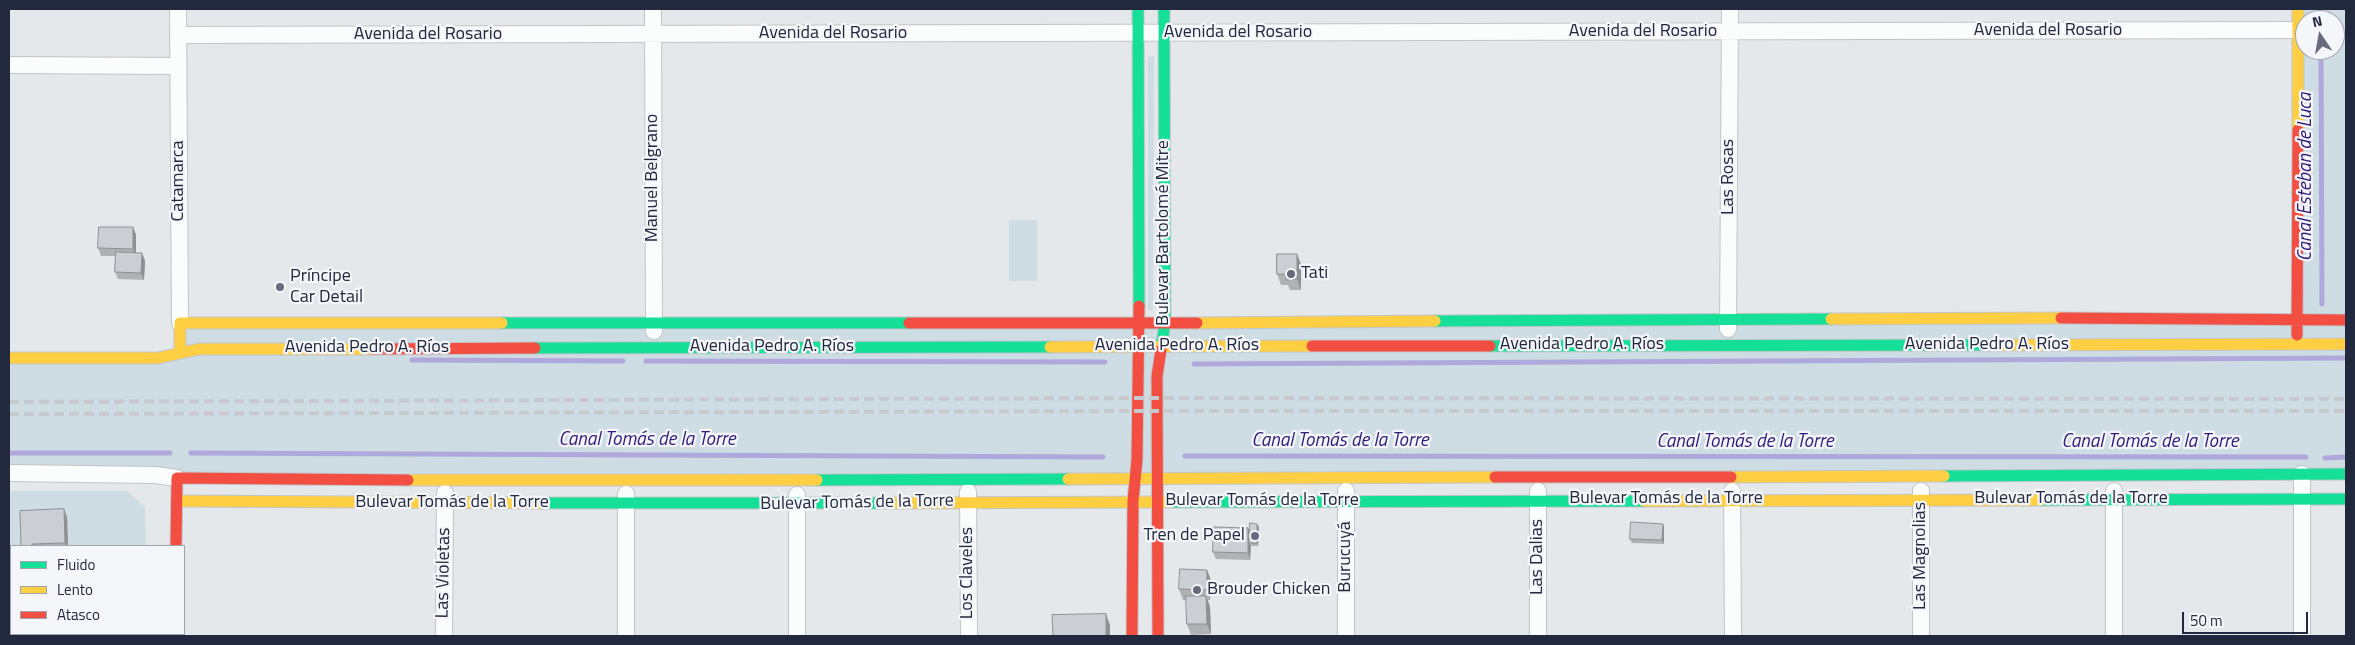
<!DOCTYPE html>
<meta charset="utf-8">
<style>
body{margin:0}
#map{position:relative;width:2355px;height:645px;overflow:hidden;background:#e5e8eb;font-family:"Titillium Web",sans-serif}
canvas{display:block}
.frame{position:absolute;inset:0;border:10px solid #22283e;pointer-events:none}
.legend{position:absolute;left:10px;top:545px;width:175px;height:90px;box-sizing:border-box;background:#f4f6f9;border:1px solid #a0a4ae;margin:0;padding:6px 9px;list-style:none;font-size:15px;color:#22283e}
.legend li{display:flex;align-items:center;gap:10px;height:25px}
.legend b{width:25px;border:1px solid #a0a4ae}
.north{position:absolute;left:2295px;top:10px;width:50px;height:50px;box-sizing:border-box;background:#f4f6f9;border:1px solid #a0a4ae;border-radius:50%;rotate:348deg;font-size:14px;font-weight:700;line-height:20px;text-align:center;color:#22283e}
.north::after{content:'';display:block;margin:auto;width:18px;height:22px;background:#666b7b;clip-path:polygon(50% 0,100% 100%,50% 72%,0 100%)}
.scale{position:absolute;left:2182px;top:612px;width:126px;height:22px;box-sizing:border-box;border:2px solid #22283e;border-top:0;padding-left:6px;font-size:15px;line-height:18px;white-space:nowrap;color:#22283e;-webkit-text-stroke:4px #f4f6f9;paint-order:stroke}
</style>
<div id="map">
<canvas width="2355" height="645"></canvas>
<div class="frame"></div>
<ul class="legend">
<li><b style="height:6px;background:#16e098"></b>Fluido</li>
<li><b style="height:6px;background:#ffcf43"></b>Lento</li>
<li><b style="height:6px;background:#f24e42"></b>Atasco</li>
</ul>
<div class="north">N</div>
<div class="scale">50 m</div>
</div>
<script>
const ctx = document.querySelector('canvas').getContext('2d');
ctx.lineJoin = 'round';
function fill(path, color) {
  ctx.fillStyle = color;
  ctx.fill(path, 'evenodd');
}
function trace(path, color, width, dash) {
  ctx.strokeStyle = color;
  ctx.lineWidth = width;
  ctx.lineCap = dash ? 'butt' : 'round';
  ctx.setLineDash(dash || []);
  ctx.stroke(path);
}
function write(font, color, halo, rows, align = 'center') {
  ctx.font = font + ' "Titillium Web",sans-serif';
  ctx.lineWidth = 4.5;
  ctx.setLineDash([]);
  ctx.textBaseline = 'middle';
  ctx.strokeStyle = halo;
  ctx.fillStyle = color;
  for (const [text, x, y, turn = 0] of rows) {
    ctx.save();
    ctx.translate(x, y);
    ctx.rotate((+turn || 0) * Math.PI / 180);
    ctx.textAlign = isNaN(turn) ? turn : align;
    if (halo) ctx.strokeText(text, 0, 0);
    ctx.fillText(text, 0, 0);
    ctx.restore();
  }
}
fill(new Path2D(`
 M 2298,9 L 2346,9 L 2346,474 L 9,473 L 9,358 L 180,353 L 180,323 L 2297,320 ZM 2305,20 L 2335,20 L 2335,50 L 2305,50 Z
 M 1154,56 L 1153,311 L 1148,310 L 1148,57 Z
 M 1009,220 L 1037,220 L 1037,281 L 1009,281 Z
 M 9,491 L 127,491 L 145,507 L 146,546 L 68,546 L 67,517 L 24,546 L 11,546 L 11,619 L 9,619 Z`), '#cedce4');
trace(new Path2D(`
 M 2320,9 L 2320,20
 M 2321,50 L 2322,304
 M 412,360 L 623,361
 M 646,361 L 1105,362
 M 1194,364 L 2346,358
 M 9,453 L 170,453
 M 191,453 L 1103,457
 M 1185,456 L 2306,457
 M 2325,458 L 2346,457`), '#b0a7da', 5);
const street = new Path2D(`
 M 178,9 L 180,323
 M 653,9 L 654,331
 M 178,35 L 2298,30
 M 9,65 L 178,66
 M 1728,329 L 1730,9
 M 9,473 L 155,475 L 177,478
 M 2302,474 L 2302,636
 M 1538,491 L 1538,636
 M 1732,491 L 1733,636
 M 1921,491 L 1921,636
 M 2114,491 L 2114,636
 M 968,492 L 969,636
 M 626,494 L 626,636
 M 444,636 L 445,493
 M 797,636 L 797,495
 M 1346,636 L 1346,491`);
const fast = new Path2D(`
 M 1138,9 L 1139,306
 M 1435,321 L 1831,319
 M 502,323 L 909,323
 M 1490,346 L 1998,345
 M 535,348 L 1050,347
 M 1161,350 L 1165,323 L 1164,9
 M 1944,476 L 2346,474
 M 817,480 L 1068,479
 M 2041,500 L 2346,499
 M 1170,502 L 1644,501
 M 542,503 L 890,503
 M 175,636 L 176,634`);
const slow = new Path2D(`
 M 2298,130 L 2298,9
 M 1831,319 L 2061,318
 M 1197,323 L 1435,321
 M 1998,345 L 2346,344
 M 1050,347 L 1312,346
 M 180,353 L 180,323 L 502,323
 M 9,358 L 158,358 L 199,349 L 372,349
 M 1731,477 L 1944,476
 M 1068,479 L 1495,477
 M 408,480 L 817,480
 M 177,501 L 542,503
 M 1644,501 L 2041,500
 M 890,503 L 1170,502`);
const jam = new Path2D(`
 M 2061,318 L 2346,320
 M 909,323 L 1197,323
 M 2297,335 L 2298,130
 M 1312,346 L 1490,346
 M 372,349 L 535,348
 M 1495,477 L 1731,477
 M 176,546 L 177,478 L 408,480
 M 1132,636 L 1133,501 L 1137,459 L 1139,306
 M 1158,636 L 1157,376 L 1161,350`);
trace(street, '#c2c4c8', 18);
trace(fast, '#c3c5ca', 13);
trace(slow, '#c3c5ca', 13);
trace(jam, '#c3c5ca', 13);
trace(street, '#fbfcfc', 16);
trace(fast, '#16e098', 11);
trace(slow, '#ffcf43', 11);
trace(jam, '#f24e42', 11);
trace(new Path2D(`
 M 9,402 L 1149,398 L 2346,399
 M 9,414 L 1157,411 L 2346,411`), '#c7c9cc', 4, [10, 5]);
fill(new Path2D(`
 M 133,227 L 136,235 L 136,253 L 142,253 L 145,261 L 144,280 L 118,279 L 115,272 L 116,256 L 101,256 L 98,248 Z
 M 1301,264 L 1301,290 L 1290,290 L 1288,285 L 1281,285 L 1277,274 Z
 M 67,517 L 68,546 L 21,546 Z
 M 1663,524 L 1664,527 L 1664,544 L 1632,543 L 1630,539 Z
 M 1259,527 L 1258,546 L 1251,546 L 1250,560 L 1216,559 L 1213,552 L 1248,528 L 1250,531 Z
 M 1211,580 L 1210,600 L 1208,600 L 1210,607 L 1211,634 L 1191,635 L 1187,624 L 1187,600 L 1183,600 L 1179,589 Z
 M 92,634 L 141,634 L 141,636 L 92,636 Z`), '#afb1b5');
fill(new Path2D(`
 M 133,227 L 136,235 L 136,256 L 133,249 Z
 M 142,253 L 145,261 L 144,280 L 141,273 Z
 M 1297,254 L 1301,264 L 1301,290 L 1297,279 Z
 M 64,509 L 67,517 L 68,546 L 66,546 L 65,543 Z
 M 1257,524 L 1259,527 L 1258,546 L 1257,543 Z
 M 1663,524 L 1664,527 L 1664,544 L 1662,540 Z
 M 1248,528 L 1251,535 L 1249,543 L 1251,546 L 1250,560 L 1248,553 Z
 M 1207,570 L 1211,580 L 1210,600 L 1207,590 Z
 M 1206,596 L 1210,607 L 1211,634 L 1207,624 Z
 M 1106,614 L 1110,625 L 1110,636 L 1106,636 Z`), '#8e9093');
const building = new Path2D(`
 M 99,227 L 133,227 L 133,249 L 98,248 Z
 M 116,252 L 142,253 L 141,273 L 115,272 Z
 M 1277,254 L 1297,254 L 1297,279 L 1286,280 L 1286,274 L 1277,274 Z
 M 64,509 L 65,543 L 32,544 L 32,546 L 21,546 L 20,511 Z
 M 1631,522 L 1663,524 L 1662,540 L 1630,539 Z
 M 1250,523 L 1257,524 L 1257,543 L 1249,543 Z
 M 1214,527 L 1248,528 L 1248,553 L 1213,552 Z
 M 1180,569 L 1207,570 L 1207,590 L 1179,589 Z
 M 1186,596 L 1206,596 L 1207,624 L 1187,624 Z
 M 1106,614 L 1106,636 L 1053,636 L 1052,615 Z
 M 92,634 L 134,634 L 134,636 L 92,636 Z`);
fill(building, '#cbced2');
trace(building, '#8e9093', 1);
for (const [x, y, r, color] of [
 [1291,274,5,"#666b7b"],
 [280,287,5,"#666b7b"],
 [1255,536,5,"#666b7b"],
 [1197,590,5,"#666b7b"]
]) {
  const dot = new Path2D();
  dot.arc(x, y, r, 0, 2 * Math.PI);
  ctx.fillStyle = color;
  ctx.fill(dot);
  trace(dot, '#f4f6f9', 2);
}
write('18px', '#22283e', '#f4f6f9', [
 ["Avenida del Rosario",2048,31],
 ["Avenida del Rosario",1643,32],
 ["Avenida del Rosario",1238,33],
 ["Avenida del Rosario",833,34],
 ["Avenida del Rosario",428,35],
 ["Las Rosas",1729,177,-90],
 ["Manuel Belgrano",653,178,-90],
 ["Catamarca",179,181,-90],
 ["Bulevar Bartolomé Mitre",1164,233,-90],
 ["Avenida Pedro A. Ríos",1582,345],
 ["Avenida Pedro A. Ríos",1987,345],
 ["Avenida Pedro A. Ríos",1177,346],
 ["Avenida Pedro A. Ríos",772,347],
 ["Avenida Pedro A. Ríos",367,348],
 ["Bulevar Tomás de la Torre",1666,499],
 ["Bulevar Tomás de la Torre",2071,499],
 ["Bulevar Tomás de la Torre",1262,501],
 ["Bulevar Tomás de la Torre",452,503],
 ["Bulevar Tomás de la Torre",857,503,-1],
 ["Las Magnolias",1921,556,-90],
 ["Burucuyá",1346,557,-90],
 ["Las Dalias",1538,557,-90],
 ["Las Violetas",444,573,-89],
 ["Los Claveles",968,573,-90]
]);
write('18px', '#22283e', '#f4f6f9', [
 ["Tati",1301,274],
 ["Príncipe",290,277],
 ["Car Detail",290,298],
 ["Tren de Papel",1245,536,"right"],
 ["Brouder Chicken",1207,590]
], 'left');
write('italic 19px', '#311c7b', '#f4f6f9', [
 ["Canal Esteban de Luca",2306,177,-90],
 ["Canal Tomás de la Torre",647,440],
 ["Canal Tomás de la Torre",1340,441],
 ["Canal Tomás de la Torre",1745,442],
 ["Canal Tomás de la Torre",2150,442]
]);
</script>
